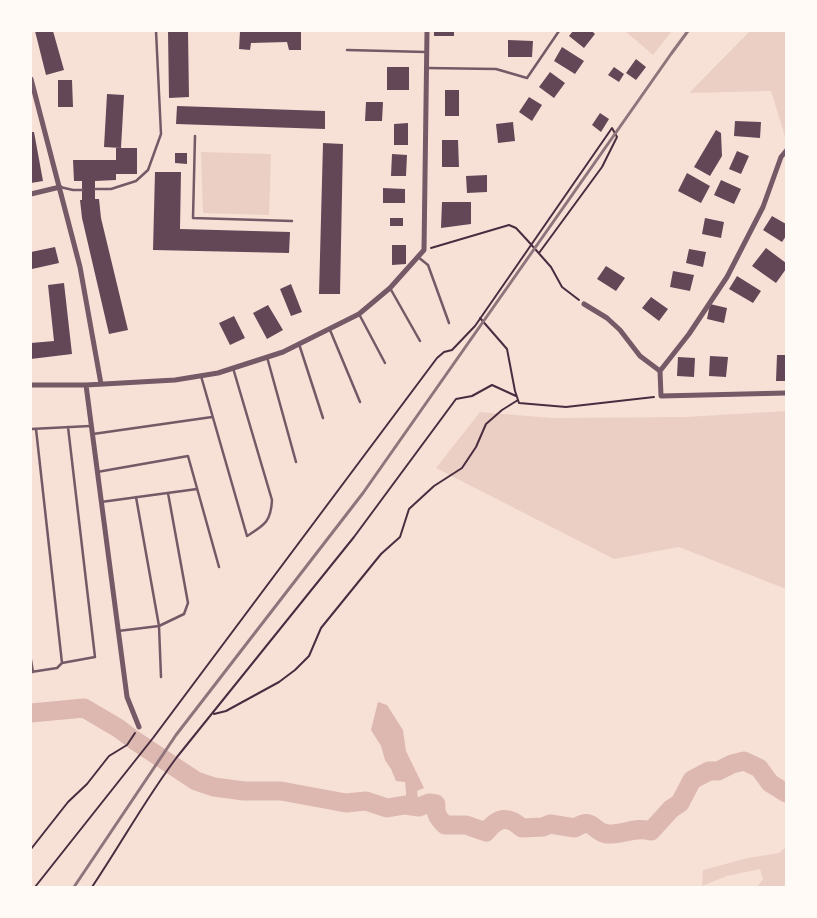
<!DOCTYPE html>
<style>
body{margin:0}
#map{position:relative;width:817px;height:918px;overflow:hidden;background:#f7e1d7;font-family:"Alegreya Sans",sans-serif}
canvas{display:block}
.frame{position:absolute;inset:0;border:32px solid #fffaf5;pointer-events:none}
</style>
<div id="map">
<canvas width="817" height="918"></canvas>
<div class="frame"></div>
</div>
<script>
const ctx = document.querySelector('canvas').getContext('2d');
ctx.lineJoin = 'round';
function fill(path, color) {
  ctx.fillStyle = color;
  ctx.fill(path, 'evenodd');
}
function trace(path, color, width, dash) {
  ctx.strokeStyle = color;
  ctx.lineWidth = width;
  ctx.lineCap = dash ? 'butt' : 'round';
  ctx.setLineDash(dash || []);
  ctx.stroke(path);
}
fill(new Path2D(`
 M 625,31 L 672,31 L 653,55 Z
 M 750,31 L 786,31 L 786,140 L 771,91 L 689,93 Z
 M 201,152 L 271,154 L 269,215 L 203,213 Z
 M 786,411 L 786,589 L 679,547 L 614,559 L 436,468 L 480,412 L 552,418 L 685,417 Z
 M 786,847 L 786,887 L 757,887 L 763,879 L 760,869 L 727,876 L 702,886 L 703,870 L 748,858 L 779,853 Z`), '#ebcfc5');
fill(new Path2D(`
 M 378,702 L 387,705 L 403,730 L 406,751 L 424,788 L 417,791 L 419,807 L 415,813 L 406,814 L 406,792 L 405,782 L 396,781 L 391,769 L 385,760 L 381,746 L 371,730 Z`), '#dcb8b0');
trace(new Path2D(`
 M 31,713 L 84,708 L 118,728 L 134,740 L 196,781 L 214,787 L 244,791 L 281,791 L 346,803 L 366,801 L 387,808 L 405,805 L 419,807 L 429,803 L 436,804 C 435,814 438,818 445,825 L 466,825 L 486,832 C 498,817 508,815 522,828 L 543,827 L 550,824 L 575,828 C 594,816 592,832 607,834 C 623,835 636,826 651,831 L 671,809 L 680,803 L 692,780 L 709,771 L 718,771 L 732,764 L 744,761 L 759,768 L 770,783 L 786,793`), '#dcb8b0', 19);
fill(new Path2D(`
 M 35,31 L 53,31 L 64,70 L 46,75 Z
 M 168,31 L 188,31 L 189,97 L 169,98 Z
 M 240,31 L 301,31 L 301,50 L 289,50 L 287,42 L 251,43 L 250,50 L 239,49 Z
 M 434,31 L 454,31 L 454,36 L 434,36 Z
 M 573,31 L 592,31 L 595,34 L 584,48 L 569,36 Z
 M 508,40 L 533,41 L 532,57 L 508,57 Z
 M 562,47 L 584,61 L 575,74 L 554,61 Z
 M 636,59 L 646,67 L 636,80 L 626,73 Z
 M 387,67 L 409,67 L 409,90 L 387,90 Z
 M 614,67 L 624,74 L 619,82 L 608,75 Z
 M 550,72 L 565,83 L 554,98 L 539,87 Z
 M 58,80 L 72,80 L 73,107 L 58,107 Z
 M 445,90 L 459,90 L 459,116 L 445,116 Z
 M 107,94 L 124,95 L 121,148 L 104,147 Z
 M 529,97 L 542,105 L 532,121 L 519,112 Z
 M 366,102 L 383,102 L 382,121 L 365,121 Z
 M 177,106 L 325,111 L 325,129 L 176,124 Z
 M 600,113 L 609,119 L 601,132 L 592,125 Z
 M 735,121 L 761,122 L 760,138 L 734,136 Z
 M 513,122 L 515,141 L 498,143 L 496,124 Z
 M 408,123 L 408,145 L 394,145 L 394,124 Z
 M 716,130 L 721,133 L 722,156 L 710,176 L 694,167 Z
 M 31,132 L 34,132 L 43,181 L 31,183 Z
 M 442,140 L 458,140 L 459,167 L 442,167 Z
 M 323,143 L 343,144 L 340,294 L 319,294 Z
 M 116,148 L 137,148 L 137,174 L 116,174 L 116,180 L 95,181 L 95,199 L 99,199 L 101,218 L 128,330 L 109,334 L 82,218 L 80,200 L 82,200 L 82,181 L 74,181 L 73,160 L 116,160 Z
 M 737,151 L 749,156 L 741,174 L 729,169 Z
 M 175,153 L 187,153 L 187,164 L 175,163 Z
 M 392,154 L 407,155 L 406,176 L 391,176 Z
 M 155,172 L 181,172 L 180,229 L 290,232 L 289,253 L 153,250 Z
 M 687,173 L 710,186 L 701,203 L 678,191 Z
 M 487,175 L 487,192 L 467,193 L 466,176 Z
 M 721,180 L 741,189 L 734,204 L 714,195 Z
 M 383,188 L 405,189 L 405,203 L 383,203 Z
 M 442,202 L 471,202 L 471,224 L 441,228 Z
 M 772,216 L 786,224 L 786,236 L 782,242 L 763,230 Z
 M 390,218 L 403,218 L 403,226 L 390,226 Z
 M 705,218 L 724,222 L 721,238 L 702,234 Z
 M 392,245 L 406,245 L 406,264 L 392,265 Z
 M 55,247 L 59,263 L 32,269 L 31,252 Z
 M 766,248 L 786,263 L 786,269 L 776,283 L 752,266 Z
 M 689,249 L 706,252 L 703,267 L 686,263 Z
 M 606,266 L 625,278 L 616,291 L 597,279 Z
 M 673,271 L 694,275 L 690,291 L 670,287 Z
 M 737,276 L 761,291 L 753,303 L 729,289 Z
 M 64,283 L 72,354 L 31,359 L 31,343 L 54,341 L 48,285 Z
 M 291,284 L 302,312 L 291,316 L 280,289 Z
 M 651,297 L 668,309 L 659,321 L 642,308 Z
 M 710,304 L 727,308 L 724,323 L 707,319 Z
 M 268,305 L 283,330 L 267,339 L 253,313 Z
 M 234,316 L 245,338 L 230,345 L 219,323 Z
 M 777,355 L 786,355 L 786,381 L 776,381 Z
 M 710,356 L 728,357 L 726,377 L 709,376 Z
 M 678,357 L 695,358 L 694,377 L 677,376 Z`), '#644757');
trace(new Path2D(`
 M 431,248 L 509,225 L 516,228 L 528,241 L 551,267 L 562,287 L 579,300
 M 480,318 L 507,349 L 515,391 L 519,403 L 566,407 L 654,397
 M 214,714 L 226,711 L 279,682 L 295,670 L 309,656 L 321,628 L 381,554 L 400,537 L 409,509 L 434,486 L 462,468 L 476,447 L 486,424 L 502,410 L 518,400
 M 31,849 L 68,802 L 87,784 L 109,756 L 127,745 L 135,733
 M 35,887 L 153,738 L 437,358 L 444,352 L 452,350 L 475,326 L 612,128 L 617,137 L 602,167 L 539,253
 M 92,887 C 121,844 146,798 177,757 L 354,537 L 456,399 L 472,396 L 492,385 L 516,396`), '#4a2c40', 2);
trace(new Path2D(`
 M 347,50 L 426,52
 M 427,68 L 496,69 L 527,78 L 559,31
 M 195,136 L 193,218 L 292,221
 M 60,187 L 73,190 L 82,190
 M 95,189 L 111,189 L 136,181 L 148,170 L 161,134 L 156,31
 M 418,257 L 428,265 L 449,323
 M 390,288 L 420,341
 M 359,314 L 385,363
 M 330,330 L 360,402
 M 299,344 L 323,418
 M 267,357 L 296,462
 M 201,376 L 247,536 C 264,525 271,522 272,500 L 233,368
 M 31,429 L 90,426
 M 36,429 L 62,663
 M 93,434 L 212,417
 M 97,472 L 188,456 L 219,567
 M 101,502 L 197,489
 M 118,631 L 159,626 L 136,497
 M 31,660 L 33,672
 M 31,672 L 57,668 L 62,663 L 95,657 L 68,427
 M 161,677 L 159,626 L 184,614 L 188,603 L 168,493`), '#755966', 2.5);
trace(new Path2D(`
 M 31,79 L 80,267 L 101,384
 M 786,151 L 781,157 L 763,207 L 727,277 L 689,334 L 660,371 L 661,396 L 786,393
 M 31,194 L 60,187
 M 584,304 L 607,318 L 620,330 L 640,356 L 660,371
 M 31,385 L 86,385 L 175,380 L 218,373 L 283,352 L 359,314 L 390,288 L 424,250 L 427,31
 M 86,385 L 127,697 L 139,727`), '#755966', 5);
trace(new Path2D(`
 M 74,887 L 176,735 L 363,493 L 671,54 L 688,31`), '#8f747c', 3);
</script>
